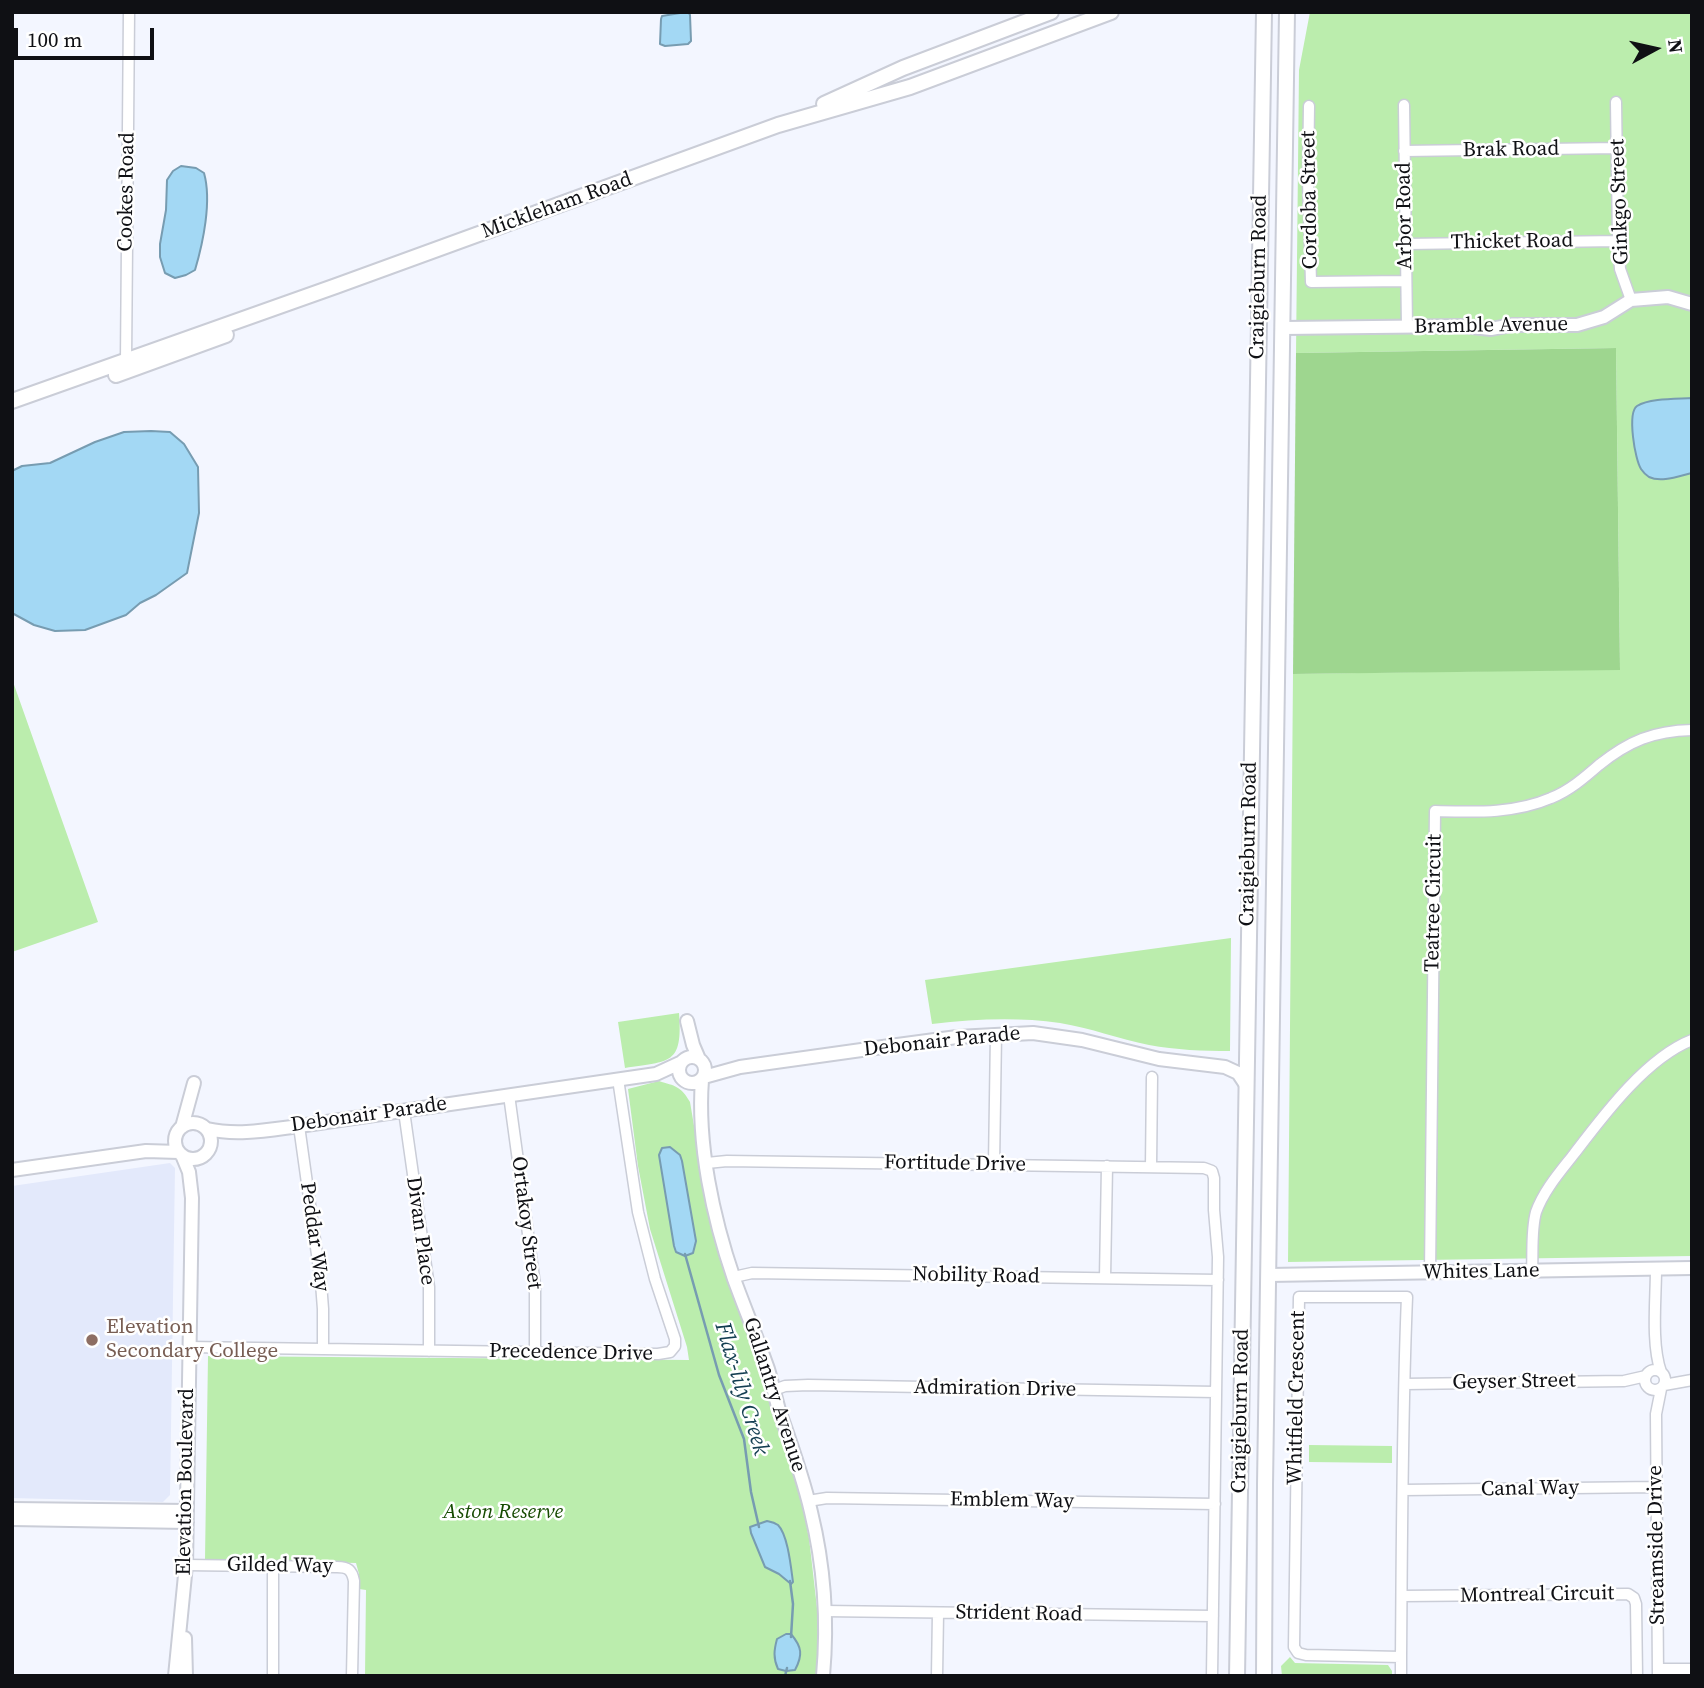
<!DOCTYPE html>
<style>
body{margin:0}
#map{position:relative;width:1704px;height:1688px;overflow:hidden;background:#f3f6ff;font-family:"Source Serif 4",serif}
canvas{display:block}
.frame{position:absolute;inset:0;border:14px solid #0f1014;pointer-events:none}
.north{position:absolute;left:1620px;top:14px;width:70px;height:70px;-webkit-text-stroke:5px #fff;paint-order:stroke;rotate:82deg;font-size:19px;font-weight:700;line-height:28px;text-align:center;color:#0f1014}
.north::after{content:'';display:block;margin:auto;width:24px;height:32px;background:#0f1014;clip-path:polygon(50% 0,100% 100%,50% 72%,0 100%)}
.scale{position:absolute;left:14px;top:28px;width:140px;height:32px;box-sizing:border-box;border:4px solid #0f1014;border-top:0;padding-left:9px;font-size:21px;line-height:24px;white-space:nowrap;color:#0f1014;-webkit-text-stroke:5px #fff;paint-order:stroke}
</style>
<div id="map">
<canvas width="1704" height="1688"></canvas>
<div class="frame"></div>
<div class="north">N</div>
<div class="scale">100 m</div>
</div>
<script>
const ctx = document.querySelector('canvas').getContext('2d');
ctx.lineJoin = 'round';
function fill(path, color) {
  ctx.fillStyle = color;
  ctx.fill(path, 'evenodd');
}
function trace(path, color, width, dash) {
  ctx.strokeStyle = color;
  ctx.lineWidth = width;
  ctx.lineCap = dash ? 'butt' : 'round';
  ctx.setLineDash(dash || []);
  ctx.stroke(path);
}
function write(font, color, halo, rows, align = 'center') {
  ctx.font = font + ' "Source Serif 4",serif';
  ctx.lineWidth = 5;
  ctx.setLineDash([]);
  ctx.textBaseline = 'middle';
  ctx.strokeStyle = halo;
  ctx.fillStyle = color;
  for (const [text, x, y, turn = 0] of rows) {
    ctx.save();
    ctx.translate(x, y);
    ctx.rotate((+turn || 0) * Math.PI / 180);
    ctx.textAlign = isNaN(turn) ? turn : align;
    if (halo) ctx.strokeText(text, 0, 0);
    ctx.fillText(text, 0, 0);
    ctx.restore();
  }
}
fill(new Path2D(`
 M 170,1163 L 175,1168 L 170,1495 L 163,1502 L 12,1498 L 12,1186 Z`), '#e3e9fb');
fill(new Path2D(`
 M 1310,12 L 1692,12 L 1692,1256 L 1288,1262 L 1293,674 L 1620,669 L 1616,348 L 1296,353 L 1299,70 Z
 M 12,679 L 98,922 L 12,952 Z
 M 1231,938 L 1230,1051 C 1203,1051 1176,1050 1149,1045 C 1119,1039 1091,1028 1060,1023 C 1017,1017 975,1019 932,1024 L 925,980 Z
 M 679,1013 C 683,1065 670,1061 625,1068 L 618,1022 Z
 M 659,1081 C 675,1086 681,1086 690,1102 L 704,1185 L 743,1318 L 800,1495 L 809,1538 L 817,1608 L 820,1676 L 365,1676 L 366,1590 L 359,1589 L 359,1574 L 356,1563 L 205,1559 L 208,1356 L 689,1360 L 687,1347 L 650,1229 L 638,1166 L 628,1089 Z
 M 1309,1445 L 1392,1446 L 1392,1463 L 1309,1462 Z
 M 1290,1657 L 1295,1663 L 1388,1665 L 1392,1671 L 1392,1676 L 1282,1676 L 1281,1666 Z`), '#bbedad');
fill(new Path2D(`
 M 1616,348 L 1620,670 L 1293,674 L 1296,353 Z`), '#9ed68f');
const water = new Path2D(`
 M 686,12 L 689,13 L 690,15 L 691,41 L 688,44 L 665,46 L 660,44 L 661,19 L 662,16 Z
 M 181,166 L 196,168 L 204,173 C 212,201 203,243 195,270 L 186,275 L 175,278 L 165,273 L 160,257 L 160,244 L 166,210 L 167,180 L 173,171 Z
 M 1692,398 L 1692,473 C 1679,476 1661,483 1649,477 C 1646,475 1643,472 1641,469 C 1635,460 1627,413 1637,406 C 1650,398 1677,399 1692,398 Z
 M 151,431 L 170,432 L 184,444 L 198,467 L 199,513 L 187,573 L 156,595 L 140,603 L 126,615 L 85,630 L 55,631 L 34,625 L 12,613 L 12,471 L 22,466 L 50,463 L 95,442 L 124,432 Z
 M 670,1147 L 680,1155 L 682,1161 L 696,1241 L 693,1253 L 685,1256 L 676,1252 L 674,1246 L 659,1155 L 662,1148 Z
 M 767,1521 C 773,1522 774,1522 778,1525 C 788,1535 791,1568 793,1582 L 791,1584 L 779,1574 L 765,1567 L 751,1533 L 750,1527 Z
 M 786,1634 L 791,1634 C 802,1647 803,1655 795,1670 L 786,1671 L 778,1669 C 773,1658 774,1650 777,1639 Z`);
fill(water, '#a3d8f4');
trace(water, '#779cb1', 2);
trace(new Path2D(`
 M 685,1254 L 719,1375 L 744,1439 L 751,1492 L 759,1527
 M 790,1581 L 793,1604 L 791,1637
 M 785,1676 L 787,1668`), '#779cb1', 2.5);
const minor = new Path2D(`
 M 1616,102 L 1618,241 L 1620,269 L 1631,300
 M 1404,105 L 1407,327
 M 1309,106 L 1308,181 L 1311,282 L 1406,281
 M 1404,151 L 1617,148
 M 1406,244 L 1618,241
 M 126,361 L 129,12
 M 509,1095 L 535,1285 L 535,1352
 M 404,1111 L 429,1287 L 429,1351
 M 299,1126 L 321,1283 L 323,1309 L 323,1349
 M 707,1163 L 727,1161 L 1204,1168 L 1212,1171 L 1214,1178 L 1214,1210 L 1218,1257 L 1212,1676
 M 994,1165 L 996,1034
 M 1151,1167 L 1152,1077
 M 1656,1269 C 1656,1299 1651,1344 1661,1372
 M 1532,1271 C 1533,1252 1531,1230 1536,1212 C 1544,1190 1560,1172 1574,1154 C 1603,1116 1646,1058 1692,1040
 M 1430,1273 L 1435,811 C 1474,812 1514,814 1551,798 C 1569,791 1584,778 1599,765 C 1629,741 1653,731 1692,730
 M 734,1277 L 752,1273 L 1218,1280
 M 1105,1278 L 1107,1166
 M 189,1347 L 658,1354 L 670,1352 L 675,1346 L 675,1339 L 655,1279 L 638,1212 L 618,1079
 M1645 1380a10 10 0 1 1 20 0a10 10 0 1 1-20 0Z
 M 1405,1384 L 1624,1381 L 1646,1376
 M 1664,1385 L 1692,1380
 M 774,1390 L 785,1386 L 808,1385 L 1216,1392
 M 1403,1490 L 1657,1487
 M 808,1501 L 827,1498 L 1215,1504
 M 186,1565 L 337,1567 C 348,1567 352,1570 354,1581 L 352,1676
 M 1402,1596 L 1628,1594 L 1634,1598 L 1636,1604 L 1637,1676
 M 824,1611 L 1213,1616
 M 1658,1669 L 1692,1669
 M 273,1676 L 273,1566
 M 937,1676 L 938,1613
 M 1401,1676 L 1401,1657 C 1402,1537 1402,1416 1407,1297 L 1299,1297 L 1294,1647 L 1298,1653 L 1306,1655 L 1401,1657
 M 1658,1676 L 1656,1414 L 1661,1389`);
const tertiary = new Path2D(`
 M 1283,328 L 1462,326 L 1491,329 L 1512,325 L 1577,325 L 1604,317 L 1631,300 L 1668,297 L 1692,304
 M 687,1021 L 693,1045 L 699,1059
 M679 1070a13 13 0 1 1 26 0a13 13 0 1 1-26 0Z
 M 704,1077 L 740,1067 L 890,1046 L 957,1037 L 1033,1033 L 1082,1040 L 1159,1059 L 1225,1067 L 1238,1073 L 1246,1085
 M 702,1080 C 697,1144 713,1218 734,1279 C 745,1309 757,1338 768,1369 C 772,1382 775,1396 779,1410 C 791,1444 803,1477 811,1512 C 824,1565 828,1621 823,1676
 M175 1141a18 18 0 1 1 36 0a18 18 0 1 1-36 0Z
 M 182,1127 L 194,1083
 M 207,1129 C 238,1136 268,1130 299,1126 L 656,1074 L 682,1062
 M 12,1170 L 146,1151 L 179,1152
 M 1269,1275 L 1692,1268
 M 12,1509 L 187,1511
 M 12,1519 L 187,1522
 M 185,1638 L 186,1676
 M 175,1676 L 186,1565 L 192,1198 L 189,1172 L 182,1155`);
const primary = new Path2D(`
 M 824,104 L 903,68 L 1051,12
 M 116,375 L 226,335
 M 12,401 L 336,286 L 778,125 L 910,87 L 1111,12
 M 1237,1676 L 1264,12
 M 1264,1676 L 1265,1484 L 1287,12`);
trace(minor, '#cacdd7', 13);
trace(tertiary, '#cacdd7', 16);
trace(primary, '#cacdd7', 18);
trace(minor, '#fff', 10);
trace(tertiary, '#fff', 12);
trace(primary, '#fff', 14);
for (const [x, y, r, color] of [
 [92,1340,7,"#8d6e63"]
]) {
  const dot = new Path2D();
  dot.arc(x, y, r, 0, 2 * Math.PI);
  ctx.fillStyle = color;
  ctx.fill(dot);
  trace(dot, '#fff', 2.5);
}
write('21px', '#0f1014', '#fff', [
 ["Brak Road",1511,150,-1],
 ["Cookes Road",127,192,-89],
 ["Cordoba Street",1310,200,-91],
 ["Ginkgo Street",1620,202,-92],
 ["Mickleham Road",557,206,-20],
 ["Arbor Road",1405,216,-91],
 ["Thicket Road",1512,242,-1],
 ["Craigieburn Road",1259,277,-89],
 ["Bramble Avenue",1491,326,-1],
 ["Craigieburn Road",1249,844,-89],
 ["Teatree Circuit",1434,903,-89],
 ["Debonair Parade",942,1042,-6],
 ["Debonair Parade",369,1115,-8],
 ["Fortitude Drive",955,1164,1],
 ["Ortakoy Street",526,1223,83],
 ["Divan Place",420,1231,82],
 ["Peddar Way",314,1237,82],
 ["Whites Lane",1481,1272,-1],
 ["Nobility Road",976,1276,1],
 ["Precedence Drive",571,1353,1],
 ["Geyser Street",1514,1382,-1],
 ["Admiration Drive",995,1389,1],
 ["Gallantry Avenue",774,1395,72],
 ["Whitfield Crescent",1297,1398,-89],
 ["Craigieburn Road",1241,1411,-89],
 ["Elevation Boulevard",186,1482,-89],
 ["Canal Way",1530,1489,-1],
 ["Emblem Way",1012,1501,1],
 ["Streamside Drive",1657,1545,-91],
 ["Gilded Way",280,1566,1],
 ["Montreal Circuit",1537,1595,-1],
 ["Strident Road",1019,1614,1]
]);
write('21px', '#785e54', '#fff', [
 ["Elevation",106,1328],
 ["Secondary College",106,1352]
], 'left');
write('italic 21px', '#154a00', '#fff', [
 ["Aston Reserve",503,1513]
]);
write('italic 23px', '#133e51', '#fff', [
 ["Flax-lily Creek",741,1389,73]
]);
</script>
